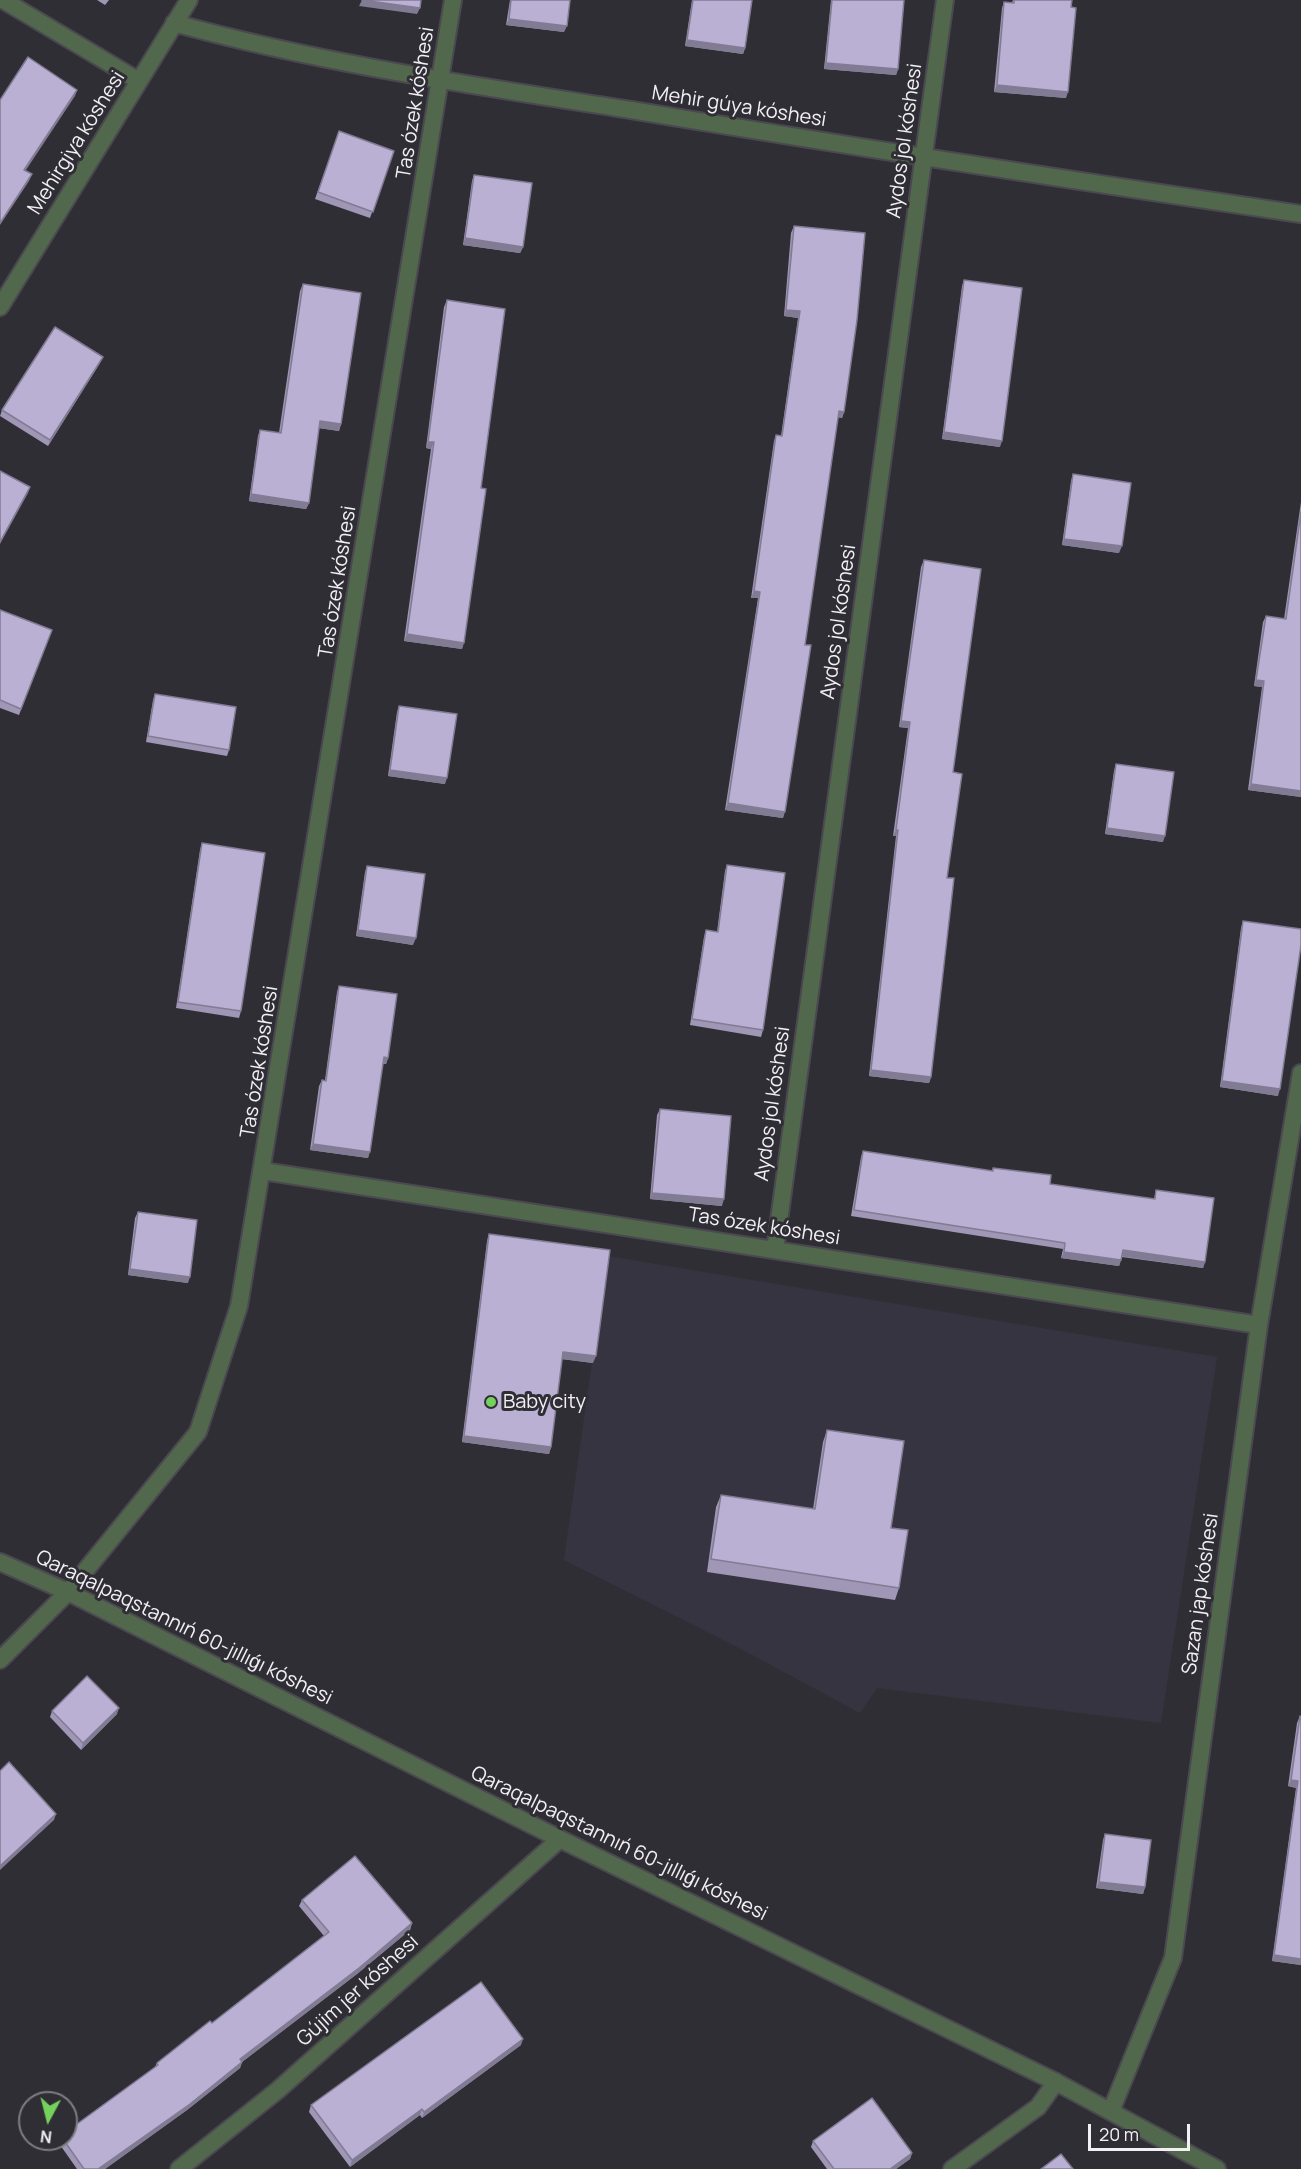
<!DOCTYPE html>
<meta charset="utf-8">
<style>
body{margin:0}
#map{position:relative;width:1301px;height:2169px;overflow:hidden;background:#302e35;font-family:Manrope,sans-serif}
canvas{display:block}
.north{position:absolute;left:18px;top:2091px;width:60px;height:60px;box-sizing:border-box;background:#302e35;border:2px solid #7e7c82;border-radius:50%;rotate:187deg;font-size:16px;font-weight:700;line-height:24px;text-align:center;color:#f2f0f5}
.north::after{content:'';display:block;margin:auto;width:21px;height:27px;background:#74d25c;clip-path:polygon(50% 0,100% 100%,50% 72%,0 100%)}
.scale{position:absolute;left:1088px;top:2124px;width:102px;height:27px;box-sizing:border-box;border:3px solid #f2f0f5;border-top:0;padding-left:8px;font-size:18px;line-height:21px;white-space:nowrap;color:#f2f0f5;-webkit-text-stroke:4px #302e35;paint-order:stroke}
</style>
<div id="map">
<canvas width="1301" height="2169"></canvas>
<div class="north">N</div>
<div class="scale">20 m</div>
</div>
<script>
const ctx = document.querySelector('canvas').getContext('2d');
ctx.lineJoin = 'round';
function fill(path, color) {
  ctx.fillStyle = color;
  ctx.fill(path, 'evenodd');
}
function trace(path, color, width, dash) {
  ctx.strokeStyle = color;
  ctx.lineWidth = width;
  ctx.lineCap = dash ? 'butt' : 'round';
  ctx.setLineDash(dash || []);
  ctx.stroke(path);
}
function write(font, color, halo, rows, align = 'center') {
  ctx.font = font + ' Manrope,sans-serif';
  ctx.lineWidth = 6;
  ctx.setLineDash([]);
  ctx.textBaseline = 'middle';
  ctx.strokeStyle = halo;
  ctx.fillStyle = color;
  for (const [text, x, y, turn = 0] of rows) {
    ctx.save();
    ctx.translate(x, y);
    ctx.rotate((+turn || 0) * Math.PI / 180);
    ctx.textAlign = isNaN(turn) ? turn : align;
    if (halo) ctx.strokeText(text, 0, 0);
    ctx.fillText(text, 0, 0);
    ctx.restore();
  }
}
fill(new Path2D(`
 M 607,1256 L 1217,1357 L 1161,1723 L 877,1688 L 860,1713 L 745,1651 L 564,1560 Z`), '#373441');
const minor = new Path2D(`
 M 3,0 L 139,81
 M 174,23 C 323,64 478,86 631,110 C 854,147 1077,181 1301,214
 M 0,307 L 189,0
 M 263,1171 L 1259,1325
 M 775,1250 L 945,0
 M 0,1660 L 68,1592 L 198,1432 L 239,1306 L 453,0
 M 1111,2111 L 1173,1958 L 1259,1325 L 1301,1073
 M 179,2169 L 278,2090 L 560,1839
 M 952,2169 L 1038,2107 L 1056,2082`);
const tertiary = new Path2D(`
 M 0,1562 L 68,1592 L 560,1839 L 1056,2082 L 1217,2169`);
trace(minor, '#4b4950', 20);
trace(tertiary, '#4b4950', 20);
trace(minor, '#52684d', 16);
trace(tertiary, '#52684d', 16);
fill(new Path2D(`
 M 97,0 L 109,0 L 105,5 Z
 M 510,0 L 570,0 L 564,32 L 506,25 Z
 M 692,0 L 752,0 L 745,48 L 743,54 L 685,46 Z
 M 831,0 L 904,0 L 898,69 L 896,75 L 824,69 Z
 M 1013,0 L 1072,0 L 1066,98 L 994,92 L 1002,8 L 1004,2 L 1012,2 Z
 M 339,131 L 394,151 L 370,218 L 315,199 Z
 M 474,175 L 523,247 L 520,253 L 463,245 L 472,181 Z
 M 794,226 L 844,412 L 842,418 L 838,417 L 805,645 L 783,818 L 725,810 L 758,598 L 751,598 L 774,441 L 776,435 L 781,436 L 798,318 L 784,316 L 791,233 Z
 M 964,280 L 1000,447 L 942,439 L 962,286 Z
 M 303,284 L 341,424 L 339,431 L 319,428 L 309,503 L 306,509 L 249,501 L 258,436 L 260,430 L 279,433 L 300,291 Z
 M 447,300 L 481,488 L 462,649 L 404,641 L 431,449 L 426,448 L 444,307 Z
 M 100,363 L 48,446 L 0,416 L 2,410 Z
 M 1073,474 L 1119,553 L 1062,545 L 1071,481 Z
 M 1301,502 L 1301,797 L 1248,790 L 1262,687 L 1254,686 L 1263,622 L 1266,616 L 1284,619 Z
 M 924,560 L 953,772 L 947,878 L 931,1077 L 929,1083 L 869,1076 L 896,836 L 893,836 L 908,728 L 899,727 L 921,567 Z
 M 0,610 L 52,630 L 19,715 L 0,708 Z
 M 155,694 L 229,750 L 227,756 L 146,742 L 153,700 Z
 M 399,706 L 445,784 L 388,776 L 397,712 Z
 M 1116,764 L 1163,842 L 1105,834 L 1114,771 Z
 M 202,843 L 241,1011 L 239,1018 L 176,1008 L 200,850 Z
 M 727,865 L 763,1030 L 761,1037 L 690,1025 L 704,937 L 706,930 L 717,932 L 725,871 Z
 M 367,866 L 413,945 L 356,936 L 365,872 Z
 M 1243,921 L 1278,1096 L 1220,1087 L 1241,928 Z
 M 339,986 L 388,1058 L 386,1064 L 383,1064 L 368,1158 L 310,1150 L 319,1086 L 322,1080 L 325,1080 L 337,992 Z
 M 660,1109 L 722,1206 L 650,1199 L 657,1115 Z
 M 863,1151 L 992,1171 L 993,1168 L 1050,1184 L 1154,1199 L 1156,1190 L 1205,1262 L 1203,1268 L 1122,1257 L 1119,1266 L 1061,1258 L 1063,1249 L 851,1216 L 861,1157 Z
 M 138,1212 L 188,1283 L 128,1275 L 135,1218 Z
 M 489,1234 L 593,1363 L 562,1359 L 551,1447 L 549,1454 L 462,1442 L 487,1241 Z
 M 827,1430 L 891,1528 L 899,1588 L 895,1600 L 707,1572 L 716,1507 L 721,1495 L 813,1509 L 823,1442 Z
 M 52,1711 L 117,1714 L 81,1750 L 50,1717 Z
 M 1300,1716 L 1301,1965 L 1272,1961 L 1296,1788 L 1288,1786 L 1297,1723 Z
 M 1105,1834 L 1145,1887 L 1143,1894 L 1096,1888 L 1103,1840 Z
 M 302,1900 L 412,1923 L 410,1930 L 357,1974 L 242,2062 L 240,2068 L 187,2110 L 105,2169 L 77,2169 L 58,2142 L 59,2139 L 66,2139 L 155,2067 L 157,2063 L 212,2023 L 324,1936 L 299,1906 Z
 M 521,2045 L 422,2118 L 420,2115 L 350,2167 L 309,2112 L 311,2105 Z
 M 813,2141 L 912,2153 L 910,2159 L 896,2169 L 827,2169 L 811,2147 Z`), '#9f97b5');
fill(new Path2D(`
 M 362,0 L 420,8 L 417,14 L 359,6 Z
 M 509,19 L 567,26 L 564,32 L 506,25 Z
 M 687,40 L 745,48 L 743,54 L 685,46 Z
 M 826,63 L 898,69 L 896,75 L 824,69 Z
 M 997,85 L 1068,92 L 1066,98 L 994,92 Z
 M 77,90 L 75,96 L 22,176 L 24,170 Z
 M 32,174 L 29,181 L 0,225 L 0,223 Z
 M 465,238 L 523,247 L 520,253 L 463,245 Z
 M 786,310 L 800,311 L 798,318 L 784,316 Z
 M 103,357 L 100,363 L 48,446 L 50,440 Z
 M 839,411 L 844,412 L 842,418 L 836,417 Z
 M 320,421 L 341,424 L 339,431 L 318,428 Z
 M 944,432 L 1002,441 L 1000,447 L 942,439 Z
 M 428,442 L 434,442 L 431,449 L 426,448 Z
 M 30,487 L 28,493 L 0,544 L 0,542 Z
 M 251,494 L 309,503 L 306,509 L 249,501 Z
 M 1064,539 L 1122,546 L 1119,553 L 1062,545 Z
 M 754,591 L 760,592 L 758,598 L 751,598 Z
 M 407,634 L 464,643 L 462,649 L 404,641 Z
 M 1256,680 L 1264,681 L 1262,687 L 1254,686 Z
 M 901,721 L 910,722 L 908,728 L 899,727 Z
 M 390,770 L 447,778 L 445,784 L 388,776 Z
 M 1251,784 L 1301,791 L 1301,797 L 1248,790 Z
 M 728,803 L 785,812 L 783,818 L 725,810 Z
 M 1107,828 L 1165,836 L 1163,842 L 1105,834 Z
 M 896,830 L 898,830 L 896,836 L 893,836 Z
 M 358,930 L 416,938 L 413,945 L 356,936 Z
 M 384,1057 L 388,1058 L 386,1064 L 382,1063 Z
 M 871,1070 L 931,1077 L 929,1083 L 869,1076 Z
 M 1222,1081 L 1280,1089 L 1278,1096 L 1220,1087 Z
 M 313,1144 L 370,1152 L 368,1158 L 310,1150 Z
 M 652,1193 L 724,1199 L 722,1206 L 650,1199 Z
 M 1123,1250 L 1205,1262 L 1203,1268 L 1120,1256 Z
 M 1064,1252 L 1121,1260 L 1119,1266 L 1061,1258 Z
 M 130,1269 L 190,1277 L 188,1283 L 128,1275 Z
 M 563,1352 L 596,1356 L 593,1363 L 561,1359 Z
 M 464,1436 L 551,1447 L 549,1454 L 462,1442 Z
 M 119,1708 L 117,1714 L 81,1750 L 83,1743 Z
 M 1291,1780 L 1298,1781 L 1296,1788 L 1288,1786 Z
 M 56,1814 L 54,1820 L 0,1870 L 0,1866 Z
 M 1099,1882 L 1145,1887 L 1143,1894 L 1096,1888 Z
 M 412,1923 L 410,1930 L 357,1974 L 242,2062 L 240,2068 L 187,2110 L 105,2169 L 98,2169 L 240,2059 Z
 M 1274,1955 L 1301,1959 L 1301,1965 L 1272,1961 Z
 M 523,2039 L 521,2045 L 422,2118 L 424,2112 Z
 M 422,2109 L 420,2115 L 350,2167 L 352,2160 Z
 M 912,2153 L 910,2159 L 896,2169 L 890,2169 Z`), '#827b94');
const building = new Path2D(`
 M 362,0 L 421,0 L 420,8 Z
 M 511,0 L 570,0 L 567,26 L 509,19 Z
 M 693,0 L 752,0 L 745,48 L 687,40 Z
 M 832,0 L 904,0 L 898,69 L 826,63 Z
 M 1014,0 L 1072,0 L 1071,7 L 1076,8 L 1068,92 L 997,85 L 1004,2 L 1014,3 Z
 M 28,57 L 77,90 L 24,170 L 32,174 L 0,223 L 0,100 Z
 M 339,131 L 394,151 L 373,212 L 318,192 Z
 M 474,175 L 532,183 L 523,247 L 465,238 Z
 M 794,226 L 865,233 L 857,320 L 844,412 L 839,411 L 805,645 L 811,645 L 785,812 L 728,803 L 760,592 L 754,591 L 776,435 L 782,436 L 800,311 L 786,310 Z
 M 964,280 L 1022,288 L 1002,441 L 944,432 Z
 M 303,284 L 361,293 L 341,424 L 320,421 L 309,503 L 251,494 L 260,430 L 281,433 Z
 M 447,300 L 505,309 L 481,488 L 486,489 L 464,643 L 407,634 L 434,442 L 428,442 Z
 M 55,327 L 103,357 L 50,440 L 2,410 Z
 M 0,471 L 30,487 L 0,542 Z
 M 1073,474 L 1131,483 L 1122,546 L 1064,539 Z
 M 1301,512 L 1301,791 L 1251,784 L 1264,681 L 1256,680 L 1266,616 L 1286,619 Z
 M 924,560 L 981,569 L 953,772 L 962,774 L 947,878 L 954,878 L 931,1077 L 871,1070 L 898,830 L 896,830 L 910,722 L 901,721 Z
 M 0,610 L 52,630 L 21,709 L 0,700 Z
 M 155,694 L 236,707 L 229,750 L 148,736 Z
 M 399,706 L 457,714 L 447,778 L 390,770 Z
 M 1116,764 L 1174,772 L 1165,836 L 1107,828 Z
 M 202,843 L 265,853 L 241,1011 L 178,1002 Z
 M 727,865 L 785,873 L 763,1030 L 692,1019 L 706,930 L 718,932 Z
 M 367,866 L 425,874 L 416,938 L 358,930 Z
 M 1243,921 L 1301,929 L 1301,945 L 1280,1089 L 1222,1081 Z
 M 339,986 L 397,994 L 388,1058 L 384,1057 L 370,1152 L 313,1144 L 322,1080 L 326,1081 Z
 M 660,1109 L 731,1116 L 724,1199 L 652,1193 Z
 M 863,1151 L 993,1171 L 993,1168 L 1051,1175 L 1050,1184 L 1155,1199 L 1156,1190 L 1214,1198 L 1205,1262 L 1123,1250 L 1121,1260 L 1064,1252 L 1065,1243 L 854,1210 Z
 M 138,1212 L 197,1220 L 190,1277 L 130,1269 Z
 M 489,1234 L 610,1250 L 596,1356 L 563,1352 L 551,1447 L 464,1436 Z
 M 827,1430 L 904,1441 L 891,1528 L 908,1530 L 899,1588 L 711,1559 L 721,1495 L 815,1509 Z
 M 87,1676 L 119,1708 L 83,1743 L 52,1711 Z
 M 1300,1716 L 1301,1717 L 1301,1959 L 1274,1955 L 1298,1781 L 1291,1780 Z
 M 9,1762 L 56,1814 L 0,1866 L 0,1771 Z
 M 1105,1834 L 1151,1840 L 1145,1887 L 1099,1882 Z
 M 355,1856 L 412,1923 L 359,1968 L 240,2059 L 242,2062 L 190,2104 L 98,2169 L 84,2169 L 63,2139 L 66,2139 L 66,2132 L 158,2065 L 157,2063 L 210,2021 L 212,2023 L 329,1932 L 302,1900 Z
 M 481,1982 L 523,2039 L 424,2112 L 422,2109 L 352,2160 L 311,2105 Z
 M 872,2098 L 912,2153 L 890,2169 L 834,2169 L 813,2141 Z
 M 1061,2154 L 1073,2169 L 1041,2169 Z`);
fill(building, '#b9b0d3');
trace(building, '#827b94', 1.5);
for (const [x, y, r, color] of [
 [491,1402,6,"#74d25c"]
]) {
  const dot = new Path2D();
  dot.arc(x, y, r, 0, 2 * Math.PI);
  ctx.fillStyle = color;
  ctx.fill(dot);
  trace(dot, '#302e35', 2);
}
write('20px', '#f2f0f5', '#302e35', [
 ["Tas ózek kóshesi",416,103,-81],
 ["Mehir gúyа kóshesi",739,107,9],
 ["Aydos jol kóshesi",905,141,-82],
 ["Mehirgiya kóshesi",77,143,-58],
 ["Tas ózek kóshesi",338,582,-81],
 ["Aydos jol kóshesi",839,622,-82],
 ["Tas ózek kóshesi",260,1062,-81],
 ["Aydos jol kóshesi",773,1104,-82],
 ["Tas ózek kóshesi",764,1227,9],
 ["Sazan jap kóshesi",1201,1594,-82],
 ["Qaraqalpaqstannıń 60-jıllıǵı kóshesi",184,1628,26],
 ["Qaraqalpaqstannıń 60-jıllıǵı kóshesi",619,1844,26],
 ["Gújim jer kóshesi",358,1991,-42]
]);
write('20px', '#f2f0f5', '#302e35', [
 ["Baby city",503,1402]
], 'left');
</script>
